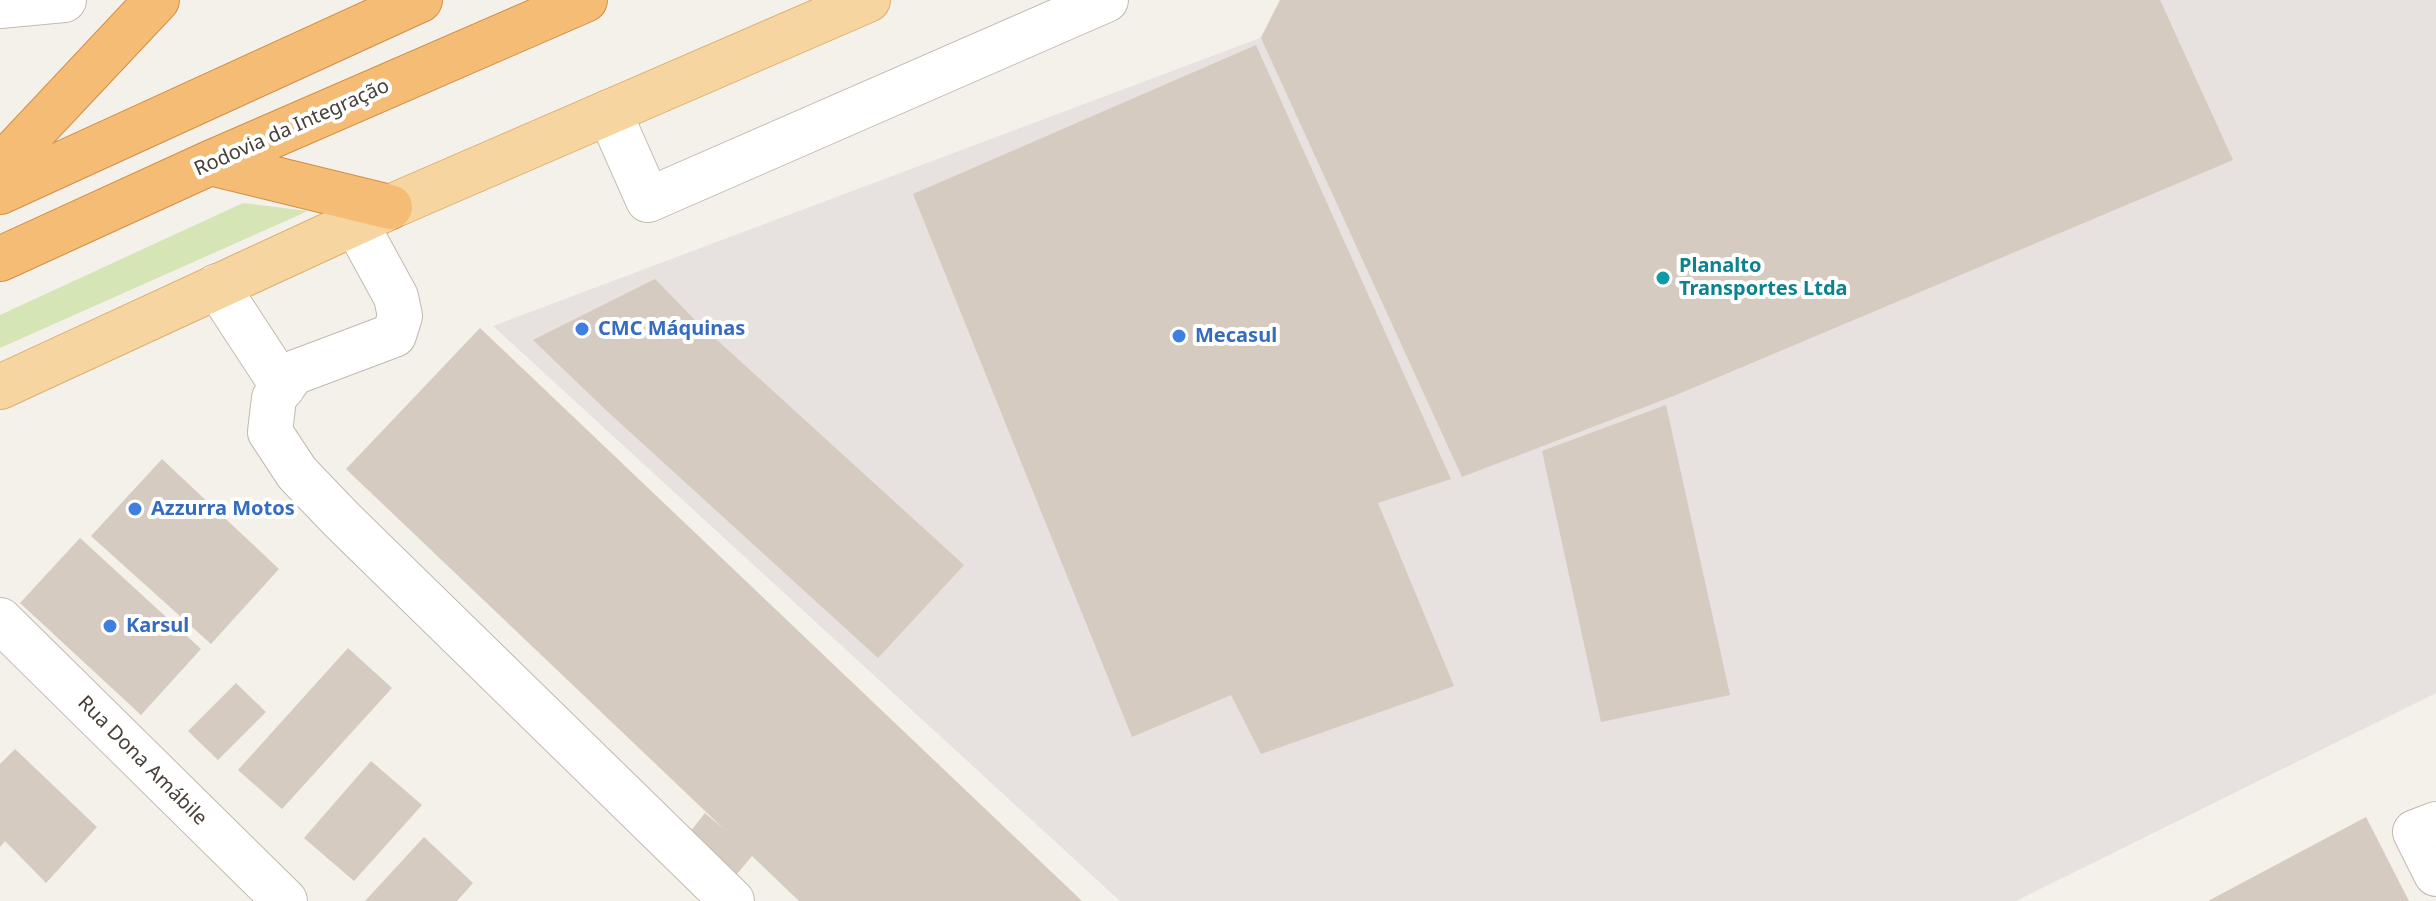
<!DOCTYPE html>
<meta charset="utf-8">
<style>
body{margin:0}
canvas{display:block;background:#f4f0ea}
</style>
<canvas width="2436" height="901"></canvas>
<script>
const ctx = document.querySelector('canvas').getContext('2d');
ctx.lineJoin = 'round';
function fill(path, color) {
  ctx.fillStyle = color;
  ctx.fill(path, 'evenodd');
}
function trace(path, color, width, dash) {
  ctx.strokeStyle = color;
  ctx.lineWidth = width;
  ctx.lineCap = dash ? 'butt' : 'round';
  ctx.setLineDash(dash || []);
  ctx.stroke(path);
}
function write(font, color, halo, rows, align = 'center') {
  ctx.font = font + ' "Noto Sans",sans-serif';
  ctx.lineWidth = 8;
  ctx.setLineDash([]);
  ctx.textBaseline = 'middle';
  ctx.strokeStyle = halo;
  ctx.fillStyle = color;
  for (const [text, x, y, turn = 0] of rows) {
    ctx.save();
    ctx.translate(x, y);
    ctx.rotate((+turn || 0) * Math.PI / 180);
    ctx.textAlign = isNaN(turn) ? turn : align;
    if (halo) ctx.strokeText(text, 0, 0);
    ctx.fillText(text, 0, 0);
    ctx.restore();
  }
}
fill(new Path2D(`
 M 1280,0 L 2436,0 L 2436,693 L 2016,901 L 1120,901 L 493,326 L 1260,38 Z`), '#e7e2df');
fill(new Path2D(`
 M 243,203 L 308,211 L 0,348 L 0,315 Z`), '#d5e5b6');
fill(new Path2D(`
 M 1280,0 L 2160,0 L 2233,160 L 1676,395 L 1462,477 L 1261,38 Z
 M 1256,45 L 1451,479 L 1378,503 L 1454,686 L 1261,754 L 1231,695 L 1132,737 L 913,194 Z
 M 655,279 L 694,319 L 964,565 L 878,658 L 608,412 L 533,340 Z
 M 480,328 L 1082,901 L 799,901 L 752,856 L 737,874 L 690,832 L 705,813 L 725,830 L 346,469 Z
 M 1666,405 L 1730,695 L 1601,722 L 1542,451 Z
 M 162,459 L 279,569 L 211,644 L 91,536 Z
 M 80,538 L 201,649 L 141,715 L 20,603 Z
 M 348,648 L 392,688 L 282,809 L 238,770 Z
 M 236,683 L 266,712 L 218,760 L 188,731 Z
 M 15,749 L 97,827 L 46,883 L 5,841 L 0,847 L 0,764 Z
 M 371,761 L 422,805 L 354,881 L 304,838 Z
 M 2366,817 L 2409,901 L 2208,901 Z
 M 424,837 L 473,883 L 457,901 L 365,901 Z`), '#d5cbc0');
const minor = new Path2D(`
 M 0,6 L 64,0
 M 609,112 L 648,200 L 1106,0
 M 355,222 L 396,297 L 400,316 L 394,335 L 293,373 L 274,398 L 270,432 L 297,473 L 342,520 L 732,901
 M 217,286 L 283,387
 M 0,620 L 285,901
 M 2436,824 L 2415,832 L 2436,874`);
const major = new Path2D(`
 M 0,387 L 390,207 L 868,0`);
const highway = new Path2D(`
 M 210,163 L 390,207
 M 0,167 L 157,0
 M 0,192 L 420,0
 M 0,259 L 210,163 L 585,0`);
trace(minor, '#c2bab0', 46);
trace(major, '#dcb070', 46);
trace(highway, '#d38f45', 46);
trace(minor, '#fff', 44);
trace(major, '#f7d5a0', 44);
trace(highway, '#f4bc75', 44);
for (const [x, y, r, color] of [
 [1663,278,8,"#0f9aa8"],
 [582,329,8,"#3f7fe0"],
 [1179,336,8,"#3f7fe0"],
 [135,509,8,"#3f7fe0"],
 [110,626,8,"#3f7fe0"]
]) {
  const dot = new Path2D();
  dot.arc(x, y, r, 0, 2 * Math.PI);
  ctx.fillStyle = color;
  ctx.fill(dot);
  trace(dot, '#fff', 3);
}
write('20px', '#484039', '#fff', [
 ["Rodovia da Integração",292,128,-24],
 ["Rua Dona Amábile",142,761,45]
]);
write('bold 20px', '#0d838f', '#fff', [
 ["Planalto",1679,266],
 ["Transportes Ltda",1679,289]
], 'left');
write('bold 20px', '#366cbe', '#fff', [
 ["CMC Máquinas",598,329],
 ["Mecasul",1195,336],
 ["Azzurra Motos",151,509],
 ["Karsul",126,626]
], 'left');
</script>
